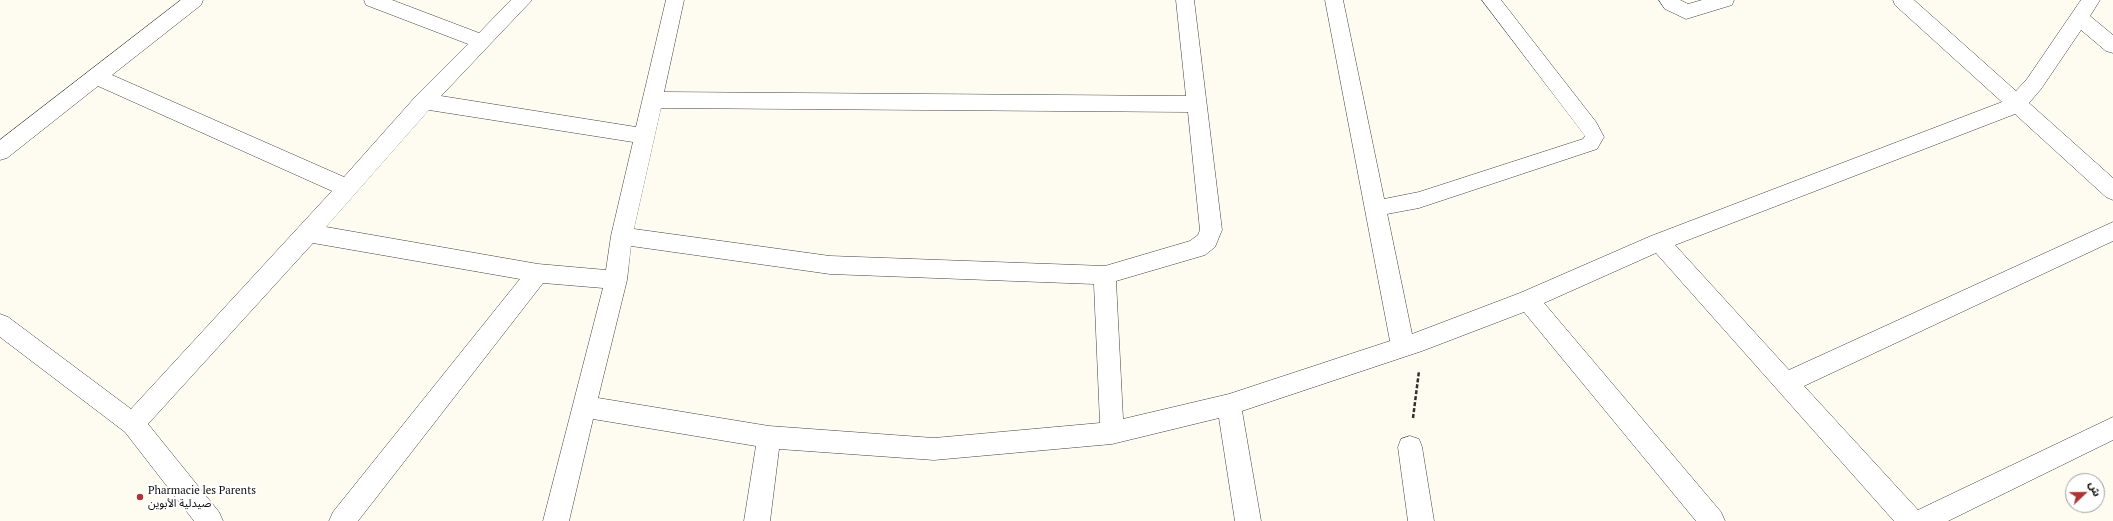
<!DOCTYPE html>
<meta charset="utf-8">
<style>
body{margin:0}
#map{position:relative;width:2113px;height:521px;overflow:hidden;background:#fefbf0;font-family:"PT Serif","Noto Sans Arabic",serif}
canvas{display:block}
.north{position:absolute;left:2065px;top:473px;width:40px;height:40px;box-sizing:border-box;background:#fff;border:1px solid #9f9f9f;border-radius:50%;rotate:68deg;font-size:11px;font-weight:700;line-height:16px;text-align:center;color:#0e0e0e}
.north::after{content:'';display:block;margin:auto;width:14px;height:18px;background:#b13335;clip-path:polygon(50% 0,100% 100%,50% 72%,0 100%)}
</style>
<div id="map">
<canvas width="2113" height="521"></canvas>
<div class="north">ش</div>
</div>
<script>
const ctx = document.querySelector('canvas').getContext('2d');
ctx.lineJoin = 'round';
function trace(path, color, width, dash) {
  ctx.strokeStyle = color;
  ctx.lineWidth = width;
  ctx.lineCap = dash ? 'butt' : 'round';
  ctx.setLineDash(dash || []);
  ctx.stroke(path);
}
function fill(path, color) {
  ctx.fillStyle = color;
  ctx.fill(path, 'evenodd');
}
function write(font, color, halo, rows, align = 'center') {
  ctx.font = font + ' "PT Serif","Noto Sans Arabic",serif';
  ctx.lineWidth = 4;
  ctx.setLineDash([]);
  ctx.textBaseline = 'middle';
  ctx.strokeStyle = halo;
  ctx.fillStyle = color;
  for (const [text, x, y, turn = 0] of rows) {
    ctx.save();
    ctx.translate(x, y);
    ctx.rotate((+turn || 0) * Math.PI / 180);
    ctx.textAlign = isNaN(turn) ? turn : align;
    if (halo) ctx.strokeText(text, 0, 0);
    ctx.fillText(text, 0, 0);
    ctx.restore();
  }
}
const lane = new Path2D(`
 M 1482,0 L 1501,0 L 1596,122 L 1604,137 L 1597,149 L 1419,208 L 1376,216 L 1369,214 L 1366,208 L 1369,202 L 1419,192 L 1583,139 L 1585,136 Z`);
const street = new Path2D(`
 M 181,0 L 203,0 L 201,5 L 112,75 L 344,177 L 417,95 L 468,44 L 366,5 L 364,0 L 392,0 L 479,33 L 511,0 L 532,0 L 441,96 L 636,127 L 666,0 L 684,0 L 664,92 L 1186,96 L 1176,0 L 1194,0 L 1222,230 L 1215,247 L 1205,255 L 1116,281 L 1123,419 L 1229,394 L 1390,341 L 1325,0 L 1343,0 L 1412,334 L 1520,293 L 1651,236 L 2002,102 L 1895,5 L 1893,0 L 1914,0 L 2016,91 L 2027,79 L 2081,0 L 2100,0 L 2090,16 L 2113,35 L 2113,53 L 2106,51 L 2081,30 L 2041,89 L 2029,103 L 2113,178 L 2113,200 L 2106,197 L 2015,114 L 1675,245 L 1789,370 L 2113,222 L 2113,241 L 1804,386 L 1918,510 L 2113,417 L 2113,440 L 1948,521 L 1894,521 L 1656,253 L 1544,303 L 1721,512 L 1725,521 L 1696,521 L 1524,312 L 1422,351 L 1242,411 L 1261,521 L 1235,521 L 1219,418 L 1112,444 L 934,460 L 779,449 L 770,521 L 744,521 L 756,446 L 593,419 L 569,521 L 543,521 L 603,288 L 543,283 L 358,521 L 329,521 L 333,512 L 520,279 L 313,243 L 148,424 L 219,512 L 223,521 L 194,521 L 125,432 L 0,337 L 0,314 L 8,317 L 131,409 L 332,191 L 98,86 L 7,158 L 0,160 L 0,140 ZM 661,108 L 1188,112 L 1200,230 L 1198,235 L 1190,241 L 1105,266 L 830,256 L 634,229 ZM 429,110 L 633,142 L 611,236 L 606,270 L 538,264 L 326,227 ZM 631,246 L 830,274 L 1094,284 L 1100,423 L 934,438 L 769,426 L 598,398 L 627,280 Z
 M 1659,0 L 1680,0 L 1688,4 L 1702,0 L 1734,0 L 1732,5 L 1686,19 L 1665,9 Z
 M 1410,436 L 1419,439 L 1422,447 L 1434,521 L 1408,521 L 1398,447 L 1401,439 Z`);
trace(lane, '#414141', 1);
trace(street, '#414141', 1);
trace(new Path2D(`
 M 1413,418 L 1419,371`), '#303030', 2.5, [4, 2]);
fill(lane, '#fff');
fill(street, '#fff');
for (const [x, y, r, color] of [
 [140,497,4,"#b13335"]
]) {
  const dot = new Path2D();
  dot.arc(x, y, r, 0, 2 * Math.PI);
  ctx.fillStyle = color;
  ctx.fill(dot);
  trace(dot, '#fff', 1.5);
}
write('11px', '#0e0e0e', '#fff', [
 ["Pharmacie les Parents",148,491],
 ["صيدلية الأبوين",148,504]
], 'left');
</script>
